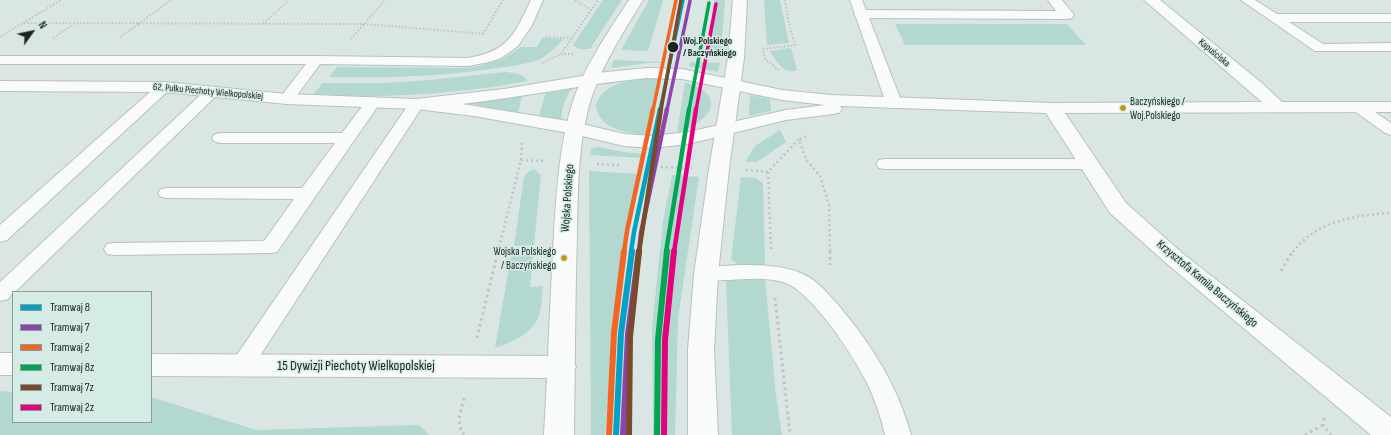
<!DOCTYPE html>
<meta charset="utf-8">
<style>
body{margin:0}
#map{position:relative;width:1391px;height:435px;overflow:hidden;background:#dae6e3;font-family:"Sofia Sans Condensed",sans-serif}
canvas{display:block}
.legend{position:absolute;left:12px;top:291px;width:140px;height:132px;box-sizing:border-box;background:#d5ebe5;border:1px solid #8b9b97;margin:0;padding:5px 7px;list-style:none;font-size:12px;color:#1c2422}
.legend li{display:flex;align-items:center;gap:8px;height:20px}
.legend b{width:20px;border:1px solid #8b9b97}
.north{position:absolute;left:12px;top:12px;width:40px;height:40px;-webkit-text-stroke:3px #d5ebe5;paint-order:stroke;rotate:57deg;font-size:11px;font-weight:700;line-height:16px;text-align:center;color:#1c2422}
.north::after{content:'';display:block;margin:auto;width:14px;height:18px;background:#1c2422;clip-path:polygon(50% 0,100% 100%,50% 72%,0 100%)}
</style>
<div id="map">
<canvas width="1391" height="435"></canvas>
<ul class="legend">
<li><b style="height:5px;background:#01a2c5"></b>Tramwaj 8</li>
<li><b style="height:5px;background:#8e44ad"></b>Tramwaj 7</li>
<li><b style="height:5px;background:#f26522"></b>Tramwaj 2</li>
<li><b style="height:5px;background:#00a651"></b>Tramwaj 8z</li>
<li><b style="height:5px;background:#7a4b2a"></b>Tramwaj 7z</li>
<li><b style="height:5px;background:#e5007d"></b>Tramwaj 2z</li>
</ul>
<div class="north">N</div>
</div>
<script>
const ctx = document.querySelector('canvas').getContext('2d');
ctx.lineJoin = 'round';
function fill(path, color) {
  ctx.fillStyle = color;
  ctx.fill(path, 'evenodd');
}
function trace(path, color, width, dash) {
  ctx.strokeStyle = color;
  ctx.lineWidth = width;
  ctx.lineCap = dash ? 'butt' : 'round';
  ctx.setLineDash(dash || []);
  ctx.stroke(path);
}
function write(font, color, halo, rows, align = 'center') {
  ctx.font = font + ' "Sofia Sans Condensed",sans-serif';
  ctx.lineWidth = 3;
  ctx.setLineDash([]);
  ctx.textBaseline = 'middle';
  ctx.strokeStyle = halo;
  ctx.fillStyle = color;
  for (const [text, x, y, turn = 0] of rows) {
    ctx.save();
    ctx.translate(x, y);
    ctx.rotate((+turn || 0) * Math.PI / 180);
    ctx.textAlign = isNaN(turn) ? turn : align;
    if (halo) ctx.strokeText(text, 0, 0);
    ctx.fillText(text, 0, 0);
    ctx.restore();
  }
}
fill(new Path2D(`
 M 603,0 L 622,0 L 590,49 L 579,49 L 573,45 Z
 M 649,0 L 663,0 L 648,51 L 621,50 Z
 M 714,0 L 725,0 L 721,53 L 709,53 Z
 M 764,0 L 780,0 L 789,43 L 767,45 Z
 M 895,24 L 1067,24 L 1086,45 L 905,45 Z
 M 542,38 L 564,39 C 556,46 548,56 538,60 C 523,65 505,67 490,69 C 436,77 383,78 329,77 L 337,67 L 459,68 L 475,67 L 501,60 L 521,47 L 537,47 Z
 M 791,48 L 797,70 C 785,76 775,60 770,51 Z
 M 614,60 L 664,62 L 664,63 L 649,63 L 611,68 Z
 M 690,62 L 720,63 L 718,72 L 689,66 Z
 M 505,72 C 513,73 523,73 527,81 C 457,94 384,99 313,94 L 323,83 L 386,83 L 430,80 Z
 M 642,78 L 661,78 L 647,135 C 627,133 600,130 596,106 C 600,86 625,81 642,78 Z
 M 685,82 C 731,97 709,122 677,133 Z
 M 571,89 L 563,106 L 561,119 L 539,116 L 546,92 Z
 M 750,95 L 770,99 L 771,111 L 749,116 Z
 M 522,96 L 518,113 L 472,104 L 475,102 Z
 M 780,130 L 786,142 L 757,162 L 745,162 L 755,146 Z
 M 598,147 L 624,152 L 644,154 L 643,158 L 590,155 L 591,149 Z
 M 534,169 L 541,175 L 534,245 L 514,246 L 524,177 L 528,172 Z
 M 589,171 L 638,174 L 616,298 L 605,435 L 591,435 Z
 M 672,175 L 699,177 L 678,318 L 675,435 L 653,435 L 652,328 L 663,221 Z
 M 741,177 L 755,178 L 763,183 L 765,265 L 740,265 L 731,260 Z
 M 533,254 L 530,287 L 543,286 C 542,295 542,306 539,315 C 534,333 511,343 495,348 L 511,256 Z
 M 765,279 L 776,395 L 782,435 L 732,435 L 726,281 Z
 M 0,391 L 13,392 L 13,422 L 151,422 L 151,397 L 256,430 L 418,425 L 430,435 L 0,435 Z`), '#b2d8cf');
const lane = new Path2D(`
 M 531,0 L 543,0 L 532,25 L 518,46 L 501,58 L 489,62 L 468,66 L 320,64 L 292,102 L 287,104 L 282,102 L 279,99 L 306,64 L 0,64 L 0,56 L 316,56 L 468,58 C 509,51 514,35 531,0 Z
 M 850,0 L 862,0 L 902,103 L 899,106 L 894,108 L 889,106 L 886,103 Z
 M 1241,0 L 1255,0 L 1277,14 L 1391,14 L 1391,22 L 1289,22 L 1323,44 L 1391,43 L 1391,51 L 1315,51 Z
 M 164,83 L 169,84 L 171,87 L 169,90 L 7,240 L 0,242 L 0,225 L 159,84 Z
 M 213,87 L 218,88 L 220,91 L 218,94 L 15,292 L 13,292 L 8,299 L 0,301 L 0,282 L 208,88 Z
 M 372,98 L 377,100 L 380,103 L 277,252 L 270,253 L 114,255 L 107,254 L 104,249 L 107,244 L 114,243 L 264,241 L 294,199 L 167,198 L 161,197 L 158,193 L 161,189 L 167,188 L 302,188 L 335,143 L 220,143 L 214,141 L 212,138 L 214,135 L 220,133 L 342,133 L 367,100 Z
 M 416,99 L 421,101 L 424,104 L 250,371 L 242,374 L 234,371 L 230,365 L 234,359 L 411,101 Z
 M 1358,102 L 1363,104 L 1391,123 L 1391,135 L 1385,133 L 1353,110 L 1350,107 L 1353,104 Z
 M 885,159 L 1088,159 L 1094,160 L 1097,164 L 1094,168 L 1088,169 L 885,169 L 879,168 L 876,164 L 879,160 Z
 M 740,265 C 761,265 783,265 803,274 C 817,280 829,295 839,306 C 871,344 898,386 911,435 L 885,435 C 881,417 875,400 867,383 C 855,358 811,290 783,282 C 766,277 747,279 729,280 C 718,280 709,282 699,279 L 696,274 L 699,269 L 706,267 Z`);
const street = new Path2D(`
 M 1048,0 L 1062,0 L 1074,15 L 1072,18 L 1067,19 L 861,18 L 856,17 L 854,14 L 856,11 L 861,10 L 1056,11 Z
 M 1144,0 L 1160,0 L 1263,84 L 1282,102 L 1391,102 L 1391,112 L 1065,113 L 1126,203 L 1182,253 L 1391,417 L 1391,435 L 1371,435 L 1166,263 L 1110,213 L 1046,113 L 840,106 L 842,109 L 839,113 L 833,114 L 786,120 L 688,144 L 652,148 L 624,146 L 574,134 L 474,116 L 416,109 L 287,104 L 164,92 L 0,91 L 0,81 L 164,82 L 287,94 L 416,99 L 504,89 L 606,72 L 647,68 L 682,69 L 782,90 L 831,95 L 1052,103 L 1262,102 ZM 647,78 L 682,79 L 782,100 L 825,105 L 786,110 L 688,132 L 652,136 L 624,134 L 574,122 L 462,104 C 524,97 585,84 647,78 Z
 M 0,353 L 13,353 L 13,375 L 0,375 Z
 M 151,354 L 562,356 L 572,360 L 576,367 L 572,374 L 562,378 L 151,376 Z`);
const secondary = new Path2D(`
 M 629,0 L 643,0 C 624,31 604,62 592,96 C 578,139 578,187 577,232 C 575,299 575,367 574,435 L 544,435 C 548,367 550,300 554,232 C 557,187 560,140 574,98 C 587,62 609,31 629,0 Z
 M 733,0 L 747,0 L 744,58 L 729,169 L 718,274 L 714,350 L 718,435 L 688,435 L 688,350 L 694,274 L 709,169 L 728,58 Z`);
trace(lane, '#b8c1bf', 2);
trace(street, '#b8c1bf', 2);
trace(secondary, '#b8c1bf', 2);
trace(new Path2D(`
 M 575,0 L 591,10
 M 23,23 L 61,0
 M 138,24 L 171,0
 M 263,24 L 289,0
 M 483,34 L 503,0
 M 0,37 L 23,23 L 364,24 L 485,34
 M 120,37 L 139,24
 M 546,37 L 571,38
 M 53,38 L 74,24
 M 351,39 L 385,0
 M 763,49 L 795,45 L 788,20 L 785,0
 M 763,51 L 765,59 L 780,71
 M 561,54 L 574,54
 M 542,63 L 561,54 L 598,0`), '#c0c3c3', 2, [1.5, 2]);
trace(new Path2D(`
 M 806,136 L 799,140 L 807,161 L 820,176 L 829,205 L 830,252
 M 521,160 L 544,161
 M 597,164 L 620,165
 M 661,167 L 692,168
 M 746,170 L 768,172
 M 771,249 L 768,172 L 799,139
 M 498,252 L 521,160 L 522,142
 M 1293,252 C 1316,221 1355,215 1391,213`), '#c0c3c3', 2.5, [2, 3]);
trace(new Path2D(`
 M 830,251 L 830,265
 M 1281,271 L 1293,251
 M 775,298 L 790,435
 M 477,338 L 498,251
 M 1324,418 L 1323,425 L 1331,435
 M 464,435 C 455,423 461,409 465,396
 M 1305,435 L 1323,425`), '#c0c3c3', 3, [2.5, 3.5]);
fill(lane, '#f9fbfb');
fill(street, '#f9fbfb');
fill(secondary, '#f9fbfb');
trace(new Path2D(`
 M 660,110 L 683,0`), '#01a2c5', 3.5);
trace(new Path2D(`
 M 631,252 L 634,232 L 660,109`), '#01a2c5', 4.5);
trace(new Path2D(`
 M 616,435 L 621,333 L 632,251`), '#01a2c5', 6);
trace(new Path2D(`
 M 667,110 L 690,1`), '#8e44ad', 3.5);
trace(new Path2D(`
 M 639,252 L 641,233 L 667,109`), '#8e44ad', 4.5);
trace(new Path2D(`
 M 623,435 L 628,334 L 639,251`), '#8e44ad', 6);
trace(new Path2D(`
 M 653,110 L 676,0`), '#f26522', 3.5);
trace(new Path2D(`
 M 624,252 L 627,231 L 653,109`), '#f26522', 4.5);
trace(new Path2D(`
 M 609,435 L 614,333 L 624,251`), '#f26522', 6);
trace(new Path2D(`
 M 689,110 L 709,3`), '#00a651', 3.5);
trace(new Path2D(`
 M 666,252 L 689,109`), '#00a651', 4.5);
trace(new Path2D(`
 M 657,435 L 658,340 L 667,251`), '#00a651', 6);
trace(new Path2D(`
 M 661,110 L 681,0`), '#7a4b2a', 3.5);
trace(new Path2D(`
 M 639,252 L 661,109`), '#7a4b2a', 4.5);
trace(new Path2D(`
 M 629,435 L 630,337 L 639,251`), '#7a4b2a', 6);
trace(new Path2D(`
 M 696,110 L 716,4`), '#e5007d', 3.5);
trace(new Path2D(`
 M 674,252 L 696,109`), '#e5007d', 4.5);
trace(new Path2D(`
 M 664,435 L 665,340 L 674,251`), '#e5007d', 6);
for (const [x, y, r, color] of [
 [673,47,6,"#1c2422"],
 [1123,108,3.5,"#cb8c07"],
 [564,258,3.5,"#cb8c07"]
]) {
  const dot = new Path2D();
  dot.arc(x, y, r, 0, 2 * Math.PI);
  ctx.fillStyle = color;
  ctx.fill(dot);
  trace(dot, '#d5ebe5', 1.5);
}
write('bold 10px', '#1c2422', '#d5ebe5', [
 ["Woj.Polskiego",683,41],
 ["/ Baczyńskiego",683,53]
], 'left');
write('10px', '#1c2422', '#d5ebe5', [
 ["Kapuściska",1214,53,40],
 ["62. Pułku Piechoty Wielkopolskiej",208,92,5]
]);
write('11px', '#1c2422', '#d5ebe5', [
 ["Baczyńskiego /",1130,102],
 ["Woj.Polskiego",1130,116],
 ["Wojska Polskiego",556,252,"right"],
 ["/ Baczyńskiego",556,266,"right"]
], 'left');
write('12px', '#1c2422', '#d5ebe5', [
 ["Wojska Polskiego",568,198,-86],
 ["Krzysztofa Kamila Baczyńskiego",1207,284,40]
]);
write('14px', '#1c2422', '#d5ebe5', [
 ["15 Dywizji Piechoty Wielkopolskiej",356,366]
]);
</script>
